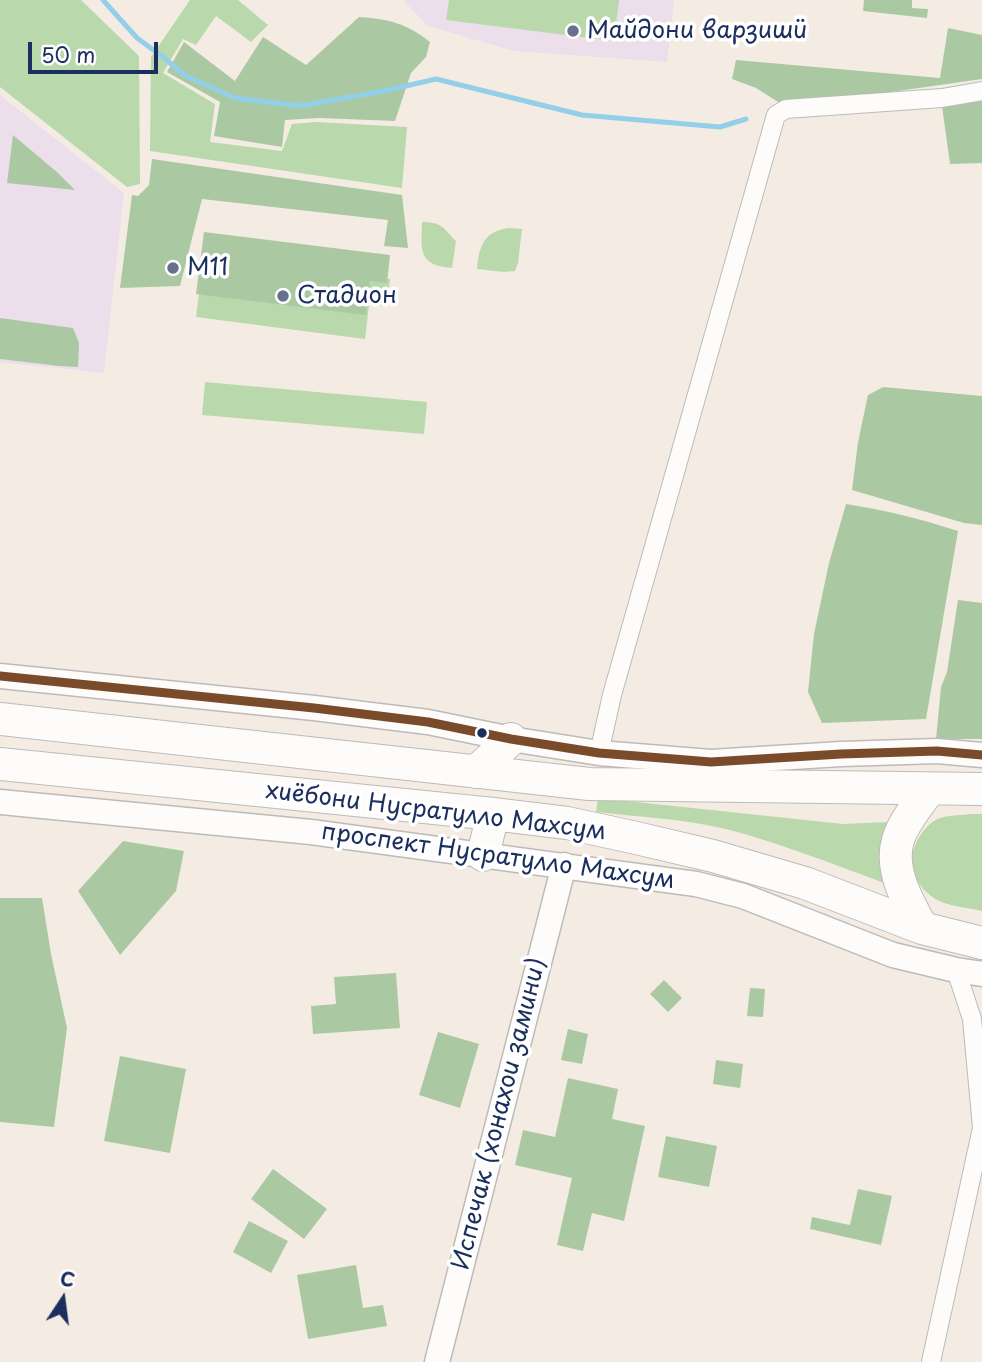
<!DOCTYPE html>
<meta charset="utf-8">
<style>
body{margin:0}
#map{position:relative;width:982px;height:1362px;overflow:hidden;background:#f4ece3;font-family:"Playpen Sans",sans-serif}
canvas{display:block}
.north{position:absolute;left:28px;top:1264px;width:70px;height:70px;-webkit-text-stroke:5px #fff;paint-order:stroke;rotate:13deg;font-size:19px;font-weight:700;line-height:28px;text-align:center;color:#1b2f5e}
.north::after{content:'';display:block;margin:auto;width:24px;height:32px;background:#1b2f5e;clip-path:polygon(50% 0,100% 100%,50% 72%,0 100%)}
.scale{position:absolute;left:28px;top:42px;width:130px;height:32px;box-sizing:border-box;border:4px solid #1b2f5e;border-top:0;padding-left:9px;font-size:21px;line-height:24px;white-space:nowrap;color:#1b2f5e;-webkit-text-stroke:5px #fff;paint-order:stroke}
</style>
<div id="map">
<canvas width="982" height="1362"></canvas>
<div class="north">С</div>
<div class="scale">50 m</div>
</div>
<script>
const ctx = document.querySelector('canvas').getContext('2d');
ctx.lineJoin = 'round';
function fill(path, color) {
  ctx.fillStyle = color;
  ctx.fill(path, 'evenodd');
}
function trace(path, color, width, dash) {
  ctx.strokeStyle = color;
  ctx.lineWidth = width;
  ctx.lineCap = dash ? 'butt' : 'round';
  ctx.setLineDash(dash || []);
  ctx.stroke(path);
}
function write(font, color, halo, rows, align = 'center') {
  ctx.font = font + ' "Playpen Sans",sans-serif';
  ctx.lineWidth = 7;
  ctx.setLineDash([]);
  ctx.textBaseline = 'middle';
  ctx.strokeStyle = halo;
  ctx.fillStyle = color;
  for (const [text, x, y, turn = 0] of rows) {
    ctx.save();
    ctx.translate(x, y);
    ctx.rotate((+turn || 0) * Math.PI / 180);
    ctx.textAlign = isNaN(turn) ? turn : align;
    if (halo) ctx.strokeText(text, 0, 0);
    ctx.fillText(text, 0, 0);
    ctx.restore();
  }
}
fill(new Path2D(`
 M 403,0 L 674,0 L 667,62 L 514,51 L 428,26 Z
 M 0,95 L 124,193 L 104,373 L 0,362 Z`), '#ecdeea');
fill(new Path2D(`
 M 0,0 L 81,0 L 139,56 L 140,184 L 127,187 L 0,87 Z
 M 190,0 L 238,0 L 268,25 L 251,42 L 216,16 L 196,45 L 183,39 L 163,73 L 215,104 L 210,142 L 282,151 L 292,124 L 317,122 L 407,127 L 402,188 L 150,151 L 151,57 Z
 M 449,0 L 619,0 L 614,41 L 446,20 Z
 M 422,222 C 442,222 443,228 456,241 L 452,268 C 418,265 421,251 422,222 Z
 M 509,228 L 522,229 L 518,263 L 515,271 L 504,272 L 477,269 C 479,246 484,231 509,228 Z
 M 204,256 L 390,279 L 387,306 L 369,305 L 365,339 L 196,317 Z
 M 205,382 L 427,402 L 424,434 L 202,415 Z
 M 598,798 L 843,824 L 890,822 L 882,849 L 879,864 L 884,883 C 833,864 782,844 730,830 C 686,819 640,817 596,812 Z
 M 973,814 L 982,814 L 982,911 C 970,908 956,907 944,903 C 918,893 904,866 917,841 C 922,832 930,821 940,818 C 950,815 963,815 973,814 Z`), '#b9d8ac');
fill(new Path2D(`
 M 864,0 L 912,0 L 912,8 L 928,9 L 927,18 L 863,11 Z
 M 359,17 C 388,19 406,23 430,42 L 426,57 L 411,73 L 395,121 L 319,118 L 285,120 L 282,147 L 214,136 L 220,102 L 167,72 L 184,42 L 235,81 L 263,37 L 306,65 Z
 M 948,28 L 982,35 L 982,79 L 786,107 L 756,88 L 732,79 L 736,60 L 940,78 Z
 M 982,98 L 982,163 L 950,164 L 942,106 Z
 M 13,135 L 58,173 L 75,190 L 7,183 Z
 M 152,159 L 402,195 L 408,248 L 384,246 L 388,220 L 202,199 L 180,286 L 120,288 L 132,195 L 138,196 L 149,185 Z
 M 204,232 L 390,255 L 387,283 L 370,281 L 366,315 L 196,294 Z
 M 0,318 L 73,328 L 79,343 L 78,367 L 59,366 L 0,359 Z
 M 883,387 L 982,396 L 982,525 L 964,523 L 852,490 L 858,442 L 868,395 Z
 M 846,504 C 885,510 921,519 958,531 L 926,719 L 822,723 L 808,692 L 814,634 L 829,563 Z
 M 958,600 L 982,603 L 982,739 L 936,739 L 941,687 L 947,672 Z
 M 123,841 L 184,851 L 176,891 L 120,955 L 78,891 Z
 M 0,898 L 42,898 L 51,954 L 67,1028 L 54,1127 L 0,1122 Z
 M 396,973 L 400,1028 L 313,1034 L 311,1006 L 336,1004 L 334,977 Z
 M 664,980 L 682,998 L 668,1012 L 650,994 Z
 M 750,988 L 765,989 L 763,1017 L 747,1016 Z
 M 568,1029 L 588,1034 L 582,1064 L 561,1060 Z
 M 438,1032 L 479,1044 L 460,1108 L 419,1095 Z
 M 120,1056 L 186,1069 L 170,1153 L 104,1141 Z
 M 716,1060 L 743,1064 L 740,1088 L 713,1084 Z
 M 568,1078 L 618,1089 L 612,1119 L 645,1126 L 624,1221 L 592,1213 L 583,1251 L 557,1245 L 572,1178 L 515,1165 L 523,1130 L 555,1137 Z
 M 666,1136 L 717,1146 L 709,1187 L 658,1177 Z
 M 273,1169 L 327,1209 L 304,1239 L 251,1199 Z
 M 858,1189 L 892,1196 L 881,1245 L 810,1229 L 812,1217 L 850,1225 Z
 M 249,1221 L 288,1241 L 271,1273 L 233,1252 Z
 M 356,1265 L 363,1308 L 383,1305 L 387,1326 L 308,1339 L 297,1275 Z`), '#aac9a3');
trace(new Path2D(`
 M 103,0 L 137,38 L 163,57 L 184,75 L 235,98 L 300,106 L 384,91 L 436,79 L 582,115 L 720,127 L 746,119`), '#93cfe6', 5);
const street = new Path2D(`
 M 599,753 L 612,695 L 776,115 L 786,109 L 942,98 L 982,91
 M 931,1362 L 982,1128 L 972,1019 L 956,970`);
const secondary = new Path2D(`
 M 0,676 L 314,708 L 428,722 L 511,739 L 599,753 L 711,762 L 841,754 L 937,751 L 982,755
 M 0,802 L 311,832 L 696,884 L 743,896 L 893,955 L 956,970 L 982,974
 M 437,1362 L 564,865`);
const highway = new Path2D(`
 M 0,719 L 589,784 L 982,789
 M 0,764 L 493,814 L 567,823 L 632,837 L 713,856 L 805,883 L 922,928 L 982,943
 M 476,772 L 511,739
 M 483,855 L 493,814
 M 922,928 C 908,902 889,870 898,840 C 903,823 919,803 930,789`);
trace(street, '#bdbaba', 20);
trace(secondary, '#bdbaba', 27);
trace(highway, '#bdbaba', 34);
trace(street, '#fdfcfb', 18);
trace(secondary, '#fdfcfb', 24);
trace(highway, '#fdfcfb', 32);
trace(new Path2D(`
 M 0,676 L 314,708 L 428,722 L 511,739 L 599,753 L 711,762 L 841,754 L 937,751 L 982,755`), '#7a4b2a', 9);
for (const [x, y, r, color] of [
 [573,31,7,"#67718d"],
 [173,268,7,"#67718d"],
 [283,296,7,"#67718d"],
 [482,733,6,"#1b2f5e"]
]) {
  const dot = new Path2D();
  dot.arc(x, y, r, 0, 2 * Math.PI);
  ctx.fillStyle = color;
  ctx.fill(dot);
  trace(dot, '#fff', 2.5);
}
write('24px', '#1b2f5e', '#fff', [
 ["Майдони варзишӣ",587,31],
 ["M11",187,268],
 ["Стадион",297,296]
], 'left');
write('24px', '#1b2f5e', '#fff', [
 ["хиёбони Нусратулло Махсум",436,812,7],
 ["проспект Нусратулло Махсум",498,857,8],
 ["Испечак (хонахои замини)",500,1114,-76]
]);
</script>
